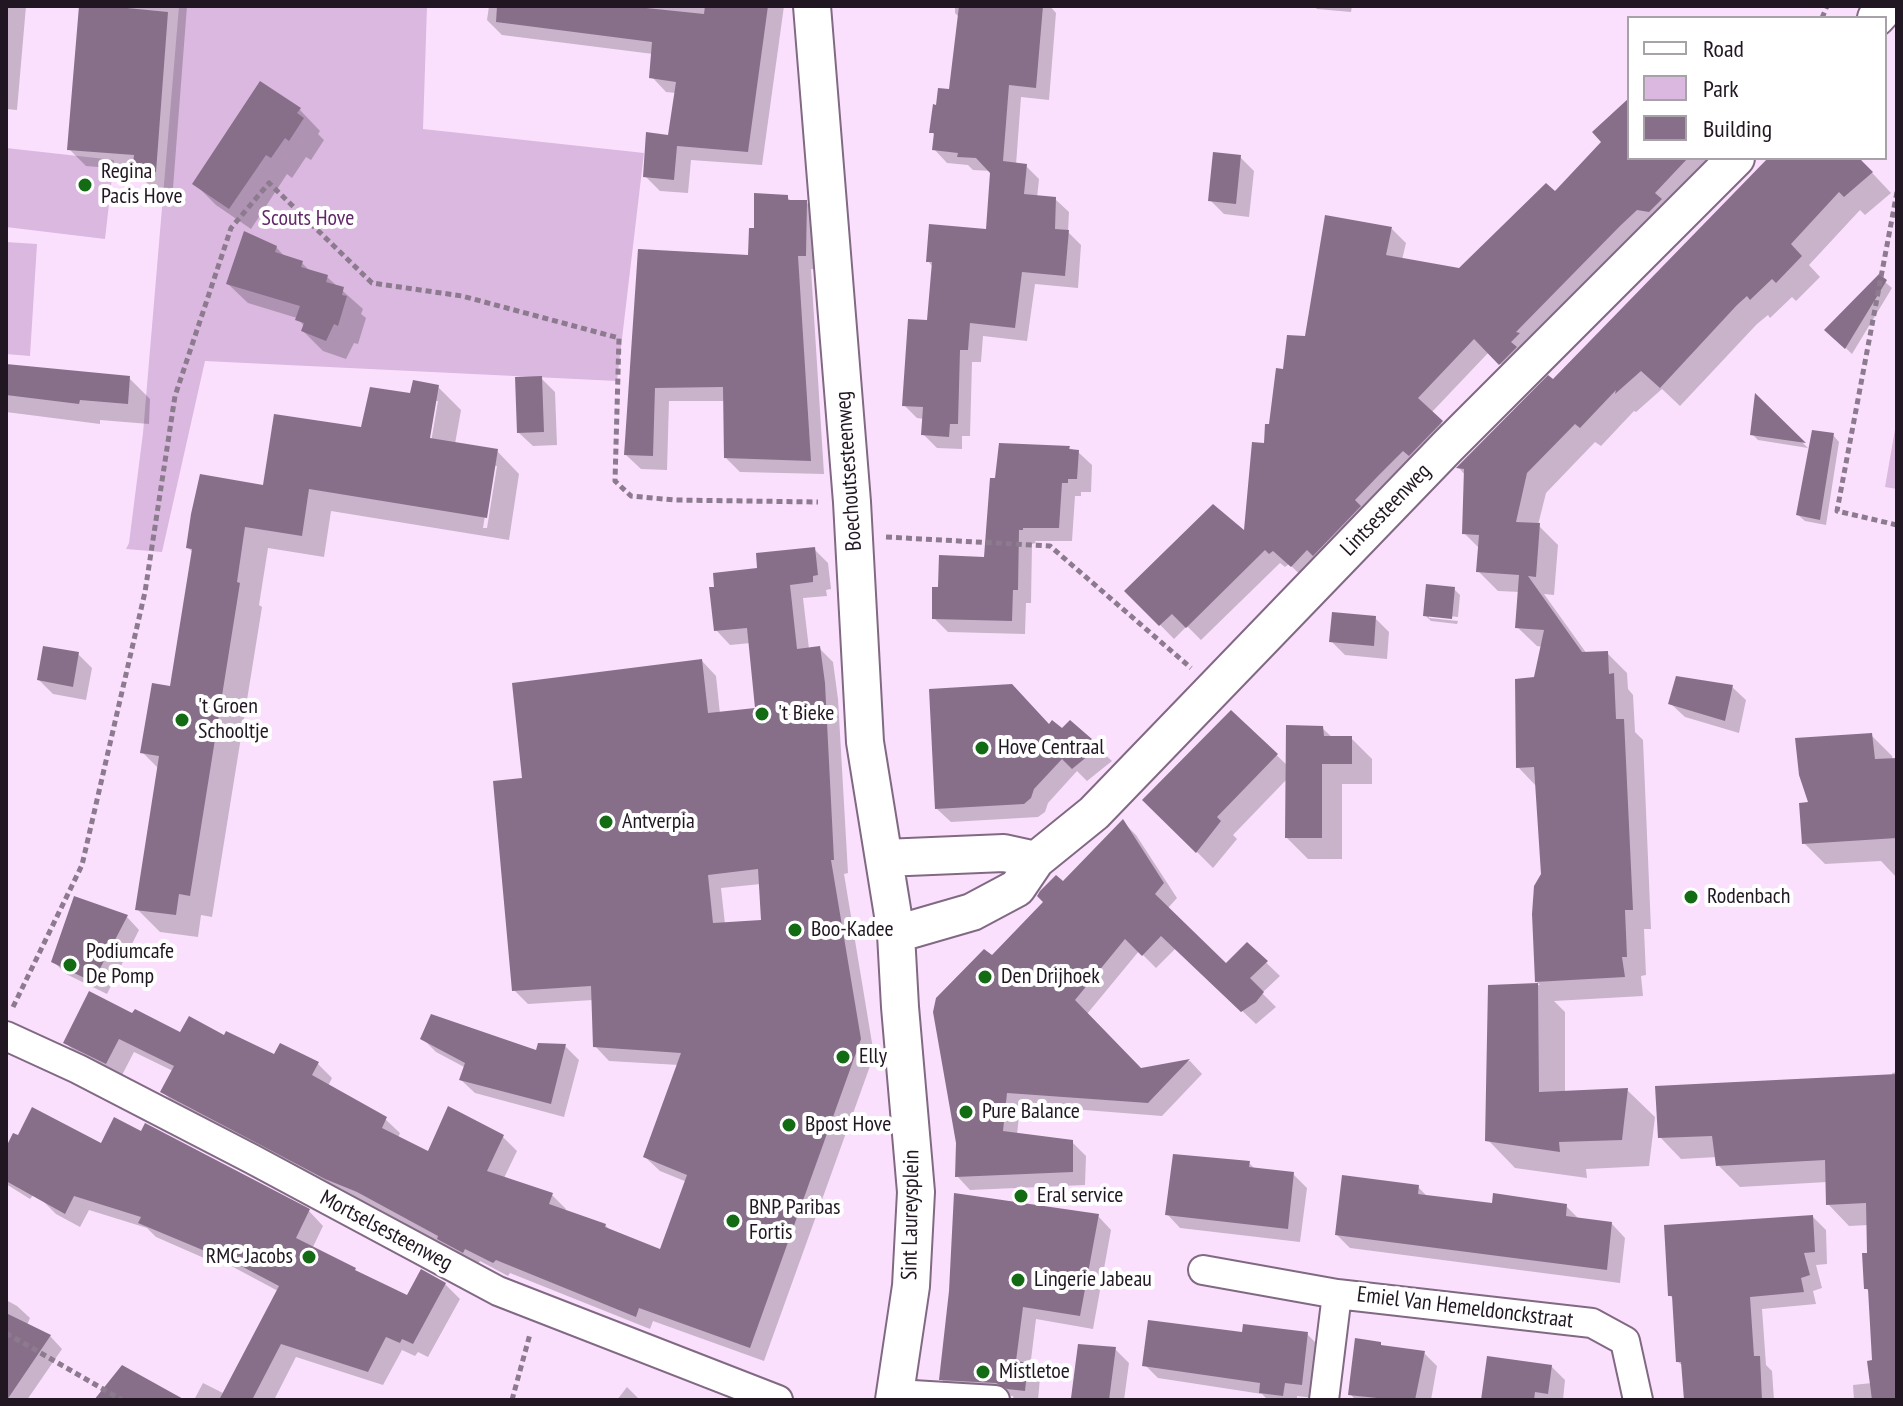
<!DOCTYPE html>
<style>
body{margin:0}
#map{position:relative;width:1903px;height:1406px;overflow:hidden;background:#fbe0fe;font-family:"PT Sans Narrow",sans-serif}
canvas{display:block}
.frame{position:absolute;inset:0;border:8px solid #211722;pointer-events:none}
.legend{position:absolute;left:1627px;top:16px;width:260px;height:144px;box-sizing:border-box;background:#fff;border:2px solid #a6a2a7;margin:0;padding:10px 14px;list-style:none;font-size:24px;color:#211722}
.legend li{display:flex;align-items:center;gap:16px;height:40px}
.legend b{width:40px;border:2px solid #a6a2a7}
</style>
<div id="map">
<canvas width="1903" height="1406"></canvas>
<div class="frame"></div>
<ul class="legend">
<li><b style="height:10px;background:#fff"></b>Road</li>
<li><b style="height:22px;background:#dbb8df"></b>Park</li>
<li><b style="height:22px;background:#876f8a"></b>Building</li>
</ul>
</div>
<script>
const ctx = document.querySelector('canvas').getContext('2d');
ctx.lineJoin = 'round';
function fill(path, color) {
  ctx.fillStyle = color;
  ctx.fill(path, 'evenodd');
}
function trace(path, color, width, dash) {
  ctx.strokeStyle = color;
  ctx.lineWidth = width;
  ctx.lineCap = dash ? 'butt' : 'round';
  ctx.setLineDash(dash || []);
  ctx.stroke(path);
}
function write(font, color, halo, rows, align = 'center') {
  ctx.font = font + ' "PT Sans Narrow",sans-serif';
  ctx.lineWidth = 8;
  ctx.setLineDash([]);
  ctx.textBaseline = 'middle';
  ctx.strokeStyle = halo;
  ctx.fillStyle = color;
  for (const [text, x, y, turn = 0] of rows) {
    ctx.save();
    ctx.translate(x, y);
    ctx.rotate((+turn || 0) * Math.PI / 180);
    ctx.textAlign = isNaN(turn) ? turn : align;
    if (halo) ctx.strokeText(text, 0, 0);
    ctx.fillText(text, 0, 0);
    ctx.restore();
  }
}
fill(new Path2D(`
 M 179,6 L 427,6 L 423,129 L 644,153 L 617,381 L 205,361 L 162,552 L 126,549 L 129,543 L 143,433 Z
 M 6,148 L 114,160 L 105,239 L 6,227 Z
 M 6,242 L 37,244 L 30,356 L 6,354 Z
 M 1897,418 L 1897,489 L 1885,487 Z`), '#dbb8df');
fill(new Path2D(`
 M 6,6 L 26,6 L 17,110 L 6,109 Z
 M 81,6 L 187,6 L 173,188 L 151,187 L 134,170 L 86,166 L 69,149 Z
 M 489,6 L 784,6 L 762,165 L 691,160 L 688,193 L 660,191 L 645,176 L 670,137 L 676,93 L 666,92 L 652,77 L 653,54 L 502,35 L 487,20 Z
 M 955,6 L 1050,6 L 1056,13 L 1049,100 L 1021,97 L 1016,165 L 1026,166 L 1039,179 L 1037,198 L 1055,199 L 1069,212 L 1068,232 L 1081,245 L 1078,288 L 1035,284 L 1027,341 L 983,336 L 981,362 L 972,362 L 970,436 L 962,436 L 962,449 L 937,448 L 923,434 L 924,419 L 917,418 L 904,405 L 929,322 L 933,267 L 928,261 L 988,231 L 992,171 L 973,170 L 968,165 L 947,163 L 934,149 L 935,136 L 932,132 L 938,107 L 951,91 L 960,18 L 955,13 Z
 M 1314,6 L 1352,6 L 1351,12 L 1317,9 Z
 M 260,84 L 300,110 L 320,131 L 318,134 L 324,140 L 311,160 L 306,157 L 292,178 L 287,174 L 251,229 L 216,205 L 195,184 Z
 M 1629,99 L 1629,158 L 1716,158 L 1514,378 L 1489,352 L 1431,413 L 1455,437 L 1306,580 L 1289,564 L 1285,567 L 1280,563 L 1201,640 L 1187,626 L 1174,639 L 1127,591 L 1246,534 L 1285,371 L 1306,338 L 1392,229 L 1406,243 L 1402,260 L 1459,270 L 1555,193 L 1604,142 Z
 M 1240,157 L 1254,171 L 1249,217 L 1224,214 L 1210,200 Z
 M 1771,158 L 1865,158 L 1861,161 L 1891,193 L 1865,215 L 1860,210 L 1809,265 L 1820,277 L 1796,301 L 1792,297 L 1770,318 L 1768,315 L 1757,324 L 1680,406 L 1662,389 L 1636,412 L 1634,411 L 1601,446 L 1595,442 L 1546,493 L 1538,525 L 1558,545 L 1554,595 L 1544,594 L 1587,654 L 1607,653 L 1627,673 L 1628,689 L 1633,695 L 1635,732 L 1643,740 L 1651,929 L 1644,929 L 1646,975 L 1641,976 L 1643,996 L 1554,1001 L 1565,1012 L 1565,1093 L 1627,1090 L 1655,1117 L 1649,1166 L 1586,1169 L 1587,1178 L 1515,1168 L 1488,1140 L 1490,987 L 1540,985 L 1537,982 L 1543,874 L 1537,787 L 1518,767 L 1543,647 L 1537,646 L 1517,627 L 1520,592 L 1498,591 L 1478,571 L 1480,549 L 1464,533 L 1466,476 L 1459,468 L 1553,382 Z
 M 787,197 L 792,202 L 806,202 L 820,216 L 819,270 L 811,269 L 824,474 L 740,472 L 726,458 L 725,401 L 669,401 L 667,470 L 641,469 L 626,455 L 640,251 L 749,257 L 756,230 Z
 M 276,247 L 286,258 L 302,263 L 311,272 L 327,277 L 363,309 L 361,314 L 366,318 L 358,344 L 354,343 L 346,359 L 323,351 L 303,331 L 305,327 L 297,318 L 248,303 L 228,284 Z
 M 1885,282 L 1892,288 L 1852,354 L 1827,330 Z
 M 6,366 L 129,378 L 150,399 L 149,424 L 100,420 L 100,424 L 6,412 Z
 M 541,378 L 555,392 L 557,445 L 533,446 L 519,433 Z
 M 438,387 L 461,410 L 455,444 L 497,451 L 519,474 L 509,540 L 331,511 L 324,557 L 268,548 L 259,605 L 262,607 L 212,917 L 201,915 L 198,937 L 160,932 L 137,909 L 159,769 L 142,752 L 172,689 L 194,553 L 188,548 L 265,488 L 362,429 L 411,396 ZM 435,401 L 438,401 L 430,448 L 426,448 ZM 493,466 L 497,466 L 487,528 L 483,528 Z
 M 1757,398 L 1808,448 L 1758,440 L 1752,434 Z
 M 1833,435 L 1839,442 L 1826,525 L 1805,521 L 1798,515 Z
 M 1069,448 L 1078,452 L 1092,465 L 1091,492 L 1081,492 L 1081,496 L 1075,496 L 1072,541 L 1035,541 L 1036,543 L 1032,544 L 1031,603 L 1026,603 L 1025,634 L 948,632 L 934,618 L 940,589 L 986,559 Z
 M 814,549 L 828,563 L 831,589 L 826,590 L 827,596 L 803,598 L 809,649 L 819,648 L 833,662 L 838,699 L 848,873 L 844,874 L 874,1055 L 764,1361 L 653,1321 L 650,1329 L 510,1273 L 508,1276 L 480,1261 L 477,1265 L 373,1206 L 341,1192 L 177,1106 L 163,1092 L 173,1071 L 134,1052 L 121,1077 L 79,1056 L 65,1042 L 133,1016 L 181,1034 L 225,1038 L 275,1057 L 318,1064 L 332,1078 L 328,1086 L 385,1119 L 400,1133 L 398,1138 L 429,1154 L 449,1109 L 503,1137 L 517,1151 L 504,1178 L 552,1195 L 566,1209 L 565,1211 L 605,1225 L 611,1231 L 661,1252 L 687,1182 L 660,1171 L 645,1157 L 679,1065 L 609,1061 L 595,1046 L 593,1000 L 528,1004 L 514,990 L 525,779 L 702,661 L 716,676 L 720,714 L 757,710 L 751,643 L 730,645 L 716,630 L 760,570 ZM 761,884 L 763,922 L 725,924 L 721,888 Z
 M 1454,589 L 1460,595 L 1458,617 L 1429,614 L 1429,618 L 1458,621 L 1457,624 L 1431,621 L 1425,615 Z
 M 1375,618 L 1389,632 L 1387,659 L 1345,655 L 1331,641 Z
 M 78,654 L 92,668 L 86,700 L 53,694 L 39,680 Z
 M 1732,687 L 1746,700 L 1739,733 L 1685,717 L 1671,704 Z
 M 1231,712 L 1288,766 L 1322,728 L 1333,738 L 1351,738 L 1372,759 L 1372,784 L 1342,784 L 1342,859 L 1308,859 L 1287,838 L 1288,778 L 1233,835 L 1237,839 L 1213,868 L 1145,800 Z
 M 1070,723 L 1112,761 L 1087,781 L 1077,771 L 1048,803 L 1045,812 L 1038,817 L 951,822 L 937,809 L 1049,726 L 1063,731 Z
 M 1871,735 L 1892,756 L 1893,760 L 1897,760 L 1897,878 L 1881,861 L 1825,864 L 1804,843 L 1810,804 Z
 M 1123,822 L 1136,835 L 1177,898 L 1168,908 L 1226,966 L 1247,944 L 1280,976 L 1262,993 L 1276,1007 L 1256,1024 L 1176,948 L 1156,968 L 1139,951 L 1087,1014 L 1141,1070 L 1190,1061 L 1202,1074 L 1162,1116 L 1020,1105 L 1017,1135 L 1072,1142 L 1086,1156 L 1085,1185 L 970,1190 L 957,1176 L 992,958 Z
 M 127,917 L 139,930 L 107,994 L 66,974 L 53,961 Z
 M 423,1039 L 538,1052 L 565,1046 L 579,1060 L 564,1117 L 475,1093 L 461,1080 L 466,1068 L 436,1052 Z
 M 1897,1072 L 1897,1400 L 1854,1400 L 1853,1385 L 1872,1383 L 1874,1362 L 1870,1293 L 1866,1288 L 1870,1255 L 1869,1225 L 1849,1226 L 1828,1204 L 1827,1182 L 1740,1187 L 1718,1165 L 1717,1157 L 1681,1159 L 1660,1137 L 1892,1077 L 1892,1073 Z
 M 102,1145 L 309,1211 L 323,1226 L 312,1249 L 408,1298 L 445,1284 L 460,1299 L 428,1357 L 418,1352 L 415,1356 L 402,1350 L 383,1385 L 296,1357 L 274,1400 L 194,1400 L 203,1383 L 225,1394 L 278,1291 L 222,1261 L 220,1265 L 156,1237 L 147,1228 L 89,1210 L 80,1227 L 56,1214 L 41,1199 L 54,1170 L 30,1199 L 6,1184 L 6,1152 Z
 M 1249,1163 L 1256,1170 L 1293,1174 L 1307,1188 L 1300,1242 L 1180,1228 L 1167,1214 Z
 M 1418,1187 L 1428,1197 L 1493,1205 L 1566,1206 L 1580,1220 L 1612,1224 L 1625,1238 L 1620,1283 L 1350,1248 L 1337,1235 Z
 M 1098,1216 L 1111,1230 L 1093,1329 L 1036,1319 L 1030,1368 L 1040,1378 L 1038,1400 L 1014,1400 L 1013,1396 L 955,1392 L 941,1379 Z
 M 1813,1217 L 1826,1230 L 1827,1264 L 1816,1265 L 1822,1288 L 1813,1291 L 1816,1304 L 1762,1309 L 1766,1365 L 1772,1371 L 1774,1400 L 1686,1400 L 1683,1366 L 1678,1362 L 1674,1300 L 1670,1295 Z
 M 6,1300 L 17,1306 L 30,1318 L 27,1325 L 50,1336 L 62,1349 L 27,1400 L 6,1400 Z
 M 1243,1334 L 1307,1334 L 1321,1348 L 1315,1398 L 1297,1396 L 1297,1400 L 1268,1400 L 1262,1394 L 1158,1378 L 1145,1365 Z
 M 1380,1344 L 1384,1348 L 1424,1353 L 1437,1366 L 1431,1400 L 1356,1400 L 1350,1394 Z
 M 1115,1349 L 1129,1363 L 1124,1400 L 1076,1400 L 1073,1397 Z
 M 1551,1366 L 1565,1380 L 1563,1400 L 1483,1400 Z
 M 627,1387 L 640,1400 L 617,1400 Z`), '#0003');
fill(new Path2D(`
 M 79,6 L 127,6 L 127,8 L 168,12 L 156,172 L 132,171 L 134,155 L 67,150 Z
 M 497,6 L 627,6 L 704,14 L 705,6 L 768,6 L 748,152 L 677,146 L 674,180 L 643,177 L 646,132 L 668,135 L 676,82 L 649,78 L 652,42 L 496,22 Z
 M 959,6 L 1043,6 L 1036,88 L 1009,85 L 1003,161 L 1027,164 L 1024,194 L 1056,197 L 1055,229 L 1069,230 L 1065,276 L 1022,272 L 1015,328 L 970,323 L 968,350 L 960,350 L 958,424 L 950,424 L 949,437 L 921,435 L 923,407 L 902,406 L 908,319 L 927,320 L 932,262 L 926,262 L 929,224 L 986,229 L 990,173 L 976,158 L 957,157 L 958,153 L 932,150 L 934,133 L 929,133 L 933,104 L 936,105 L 938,88 L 949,89 Z
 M 260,81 L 301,108 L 297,113 L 304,118 L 289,141 L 285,138 L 271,158 L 266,155 L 229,209 L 192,184 Z
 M 1629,98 L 1629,158 L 1688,158 L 1655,193 L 1662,199 L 1649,212 L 1637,210 L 1620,226 L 1516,332 L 1520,333 L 1511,342 L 1517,347 L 1499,365 L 1474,339 L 1418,398 L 1443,421 L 1409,456 L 1403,451 L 1378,476 L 1355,500 L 1361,506 L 1313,556 L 1307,550 L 1291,567 L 1273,551 L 1269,554 L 1265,550 L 1186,628 L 1172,614 L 1159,626 L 1124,591 L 1213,504 L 1244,530 L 1252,442 L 1264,443 L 1265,424 L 1269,424 L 1276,368 L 1283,369 L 1287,335 L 1305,336 L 1325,215 L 1392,227 L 1386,255 L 1459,268 L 1546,183 L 1555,191 L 1601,142 L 1592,132 Z
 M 1213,152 L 1241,155 L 1236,204 L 1208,201 Z
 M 1768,158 L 1859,158 L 1873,172 L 1844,197 L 1839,192 L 1791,244 L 1802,256 L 1776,283 L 1772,279 L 1750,300 L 1747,296 L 1737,305 L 1660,388 L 1641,371 L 1615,394 L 1616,390 L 1580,428 L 1575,424 L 1527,473 L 1516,522 L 1540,523 L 1536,577 L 1528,576 L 1582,652 L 1608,651 L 1609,674 L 1614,673 L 1616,719 L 1624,719 L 1633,910 L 1625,910 L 1627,957 L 1622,957 L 1625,977 L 1535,982 L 1532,914 L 1534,886 L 1541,874 L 1534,767 L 1516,768 L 1515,679 L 1534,677 L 1544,630 L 1515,628 L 1519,575 L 1476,572 L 1479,535 L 1462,534 L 1464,469 L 1456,468 L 1548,375 L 1553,379 Z
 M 754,193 L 788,195 L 788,200 L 807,200 L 806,256 L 798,256 L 811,461 L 724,458 L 723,387 L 655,388 L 653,456 L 624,455 L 638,249 L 748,255 L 749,228 L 754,228 Z
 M 244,231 L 277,246 L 275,252 L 303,261 L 301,267 L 328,275 L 326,282 L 344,287 L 342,295 L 347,296 L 338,326 L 334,324 L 326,341 L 301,331 L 304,323 L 295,320 L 300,306 L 226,284 Z
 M 1879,274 L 1887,280 L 1845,349 L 1824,330 Z
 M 6,364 L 130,376 L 128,404 L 80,400 L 79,404 L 6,395 Z
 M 542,376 L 544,432 L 517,433 L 515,377 Z
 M 413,380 L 439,385 L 430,438 L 498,449 L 487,518 L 309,489 L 302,536 L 245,527 L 237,582 L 240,583 L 190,896 L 179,894 L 176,915 L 135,910 L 159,756 L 140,753 L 152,683 L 170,686 L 192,549 L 186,548 L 191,514 L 200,474 L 263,485 L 274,414 L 361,427 L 370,387 L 410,393 Z
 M 1755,393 L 1806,443 L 1750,435 Z
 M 1812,430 L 1834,433 L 1820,520 L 1796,515 Z
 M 999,443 L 1070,446 L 1069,449 L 1079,450 L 1077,479 L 1068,479 L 1068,483 L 1062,483 L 1059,528 L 1023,528 L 1023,530 L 1019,530 L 1018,590 L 1013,590 L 1012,621 L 932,619 L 932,587 L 938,587 L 939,555 L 984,557 L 990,478 L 995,478 Z
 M 815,547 L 818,575 L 813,576 L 813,582 L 790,585 L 797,649 L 820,646 L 825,683 L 834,860 L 831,860 L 861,1039 L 750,1348 L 639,1308 L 636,1317 L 496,1260 L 493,1263 L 465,1249 L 463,1253 L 437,1239 L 438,1236 L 357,1192 L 325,1179 L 160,1092 L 174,1066 L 119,1039 L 106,1064 L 63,1043 L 89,991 L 132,1013 L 135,1009 L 180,1032 L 189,1016 L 224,1035 L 226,1031 L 274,1054 L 280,1043 L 319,1062 L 312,1075 L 387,1117 L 382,1128 L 428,1151 L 448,1106 L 504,1135 L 487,1171 L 553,1193 L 549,1204 L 606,1224 L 605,1227 L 660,1249 L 687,1175 L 643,1157 L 681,1053 L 593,1047 L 591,986 L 512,991 L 493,781 L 522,778 L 512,683 L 702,659 L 708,713 L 755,708 L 747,628 L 714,631 L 709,587 L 714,587 L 713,573 L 757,568 L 756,553 ZM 758,869 L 761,920 L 713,923 L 708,875 Z
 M 1426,584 L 1455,587 L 1452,619 L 1423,616 Z
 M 1332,612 L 1376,616 L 1374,646 L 1329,642 Z
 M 43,646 L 79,652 L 73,687 L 37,680 Z
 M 1676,676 L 1733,685 L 1725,721 L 1668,704 Z
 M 1012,684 L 1049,724 L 1052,720 L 1062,728 L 1070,720 L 1100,746 L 1072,769 L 1062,759 L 1034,789 L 1031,798 L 1024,804 L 935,809 L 929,689 Z
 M 1231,710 L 1278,754 L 1217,817 L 1221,821 L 1196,853 L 1142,800 Z
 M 1286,725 L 1323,726 L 1324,736 L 1352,736 L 1352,764 L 1322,764 L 1322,838 L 1285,838 Z
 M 1872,733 L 1875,759 L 1897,758 L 1897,838 L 1802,844 L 1799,803 L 1808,802 L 1799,775 L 1795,738 Z
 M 1123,819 L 1164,883 L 1155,894 L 1226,963 L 1247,942 L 1268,961 L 1250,978 L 1264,992 L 1256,1002 L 1241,1012 L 1161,936 L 1142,956 L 1125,939 L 1075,1000 L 1141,1068 L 1190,1059 L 1148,1103 L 1007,1093 L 1003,1131 L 1073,1140 L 1073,1172 L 955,1177 L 956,1143 L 933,1012 L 936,998 L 984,949 L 992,955 L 1043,902 L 1037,896 L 1040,891 L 1056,875 L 1063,881 Z
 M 74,896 L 128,915 L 93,982 L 51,962 Z
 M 1538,983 L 1539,1092 L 1628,1088 L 1622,1140 L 1559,1142 L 1560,1152 L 1485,1141 L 1488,985 Z
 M 431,1014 L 536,1050 L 538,1043 L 566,1044 L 551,1104 L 459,1080 L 465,1063 L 420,1039 Z
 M 1897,1074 L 1897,1400 L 1872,1400 L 1867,1361 L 1872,1360 L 1868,1289 L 1864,1289 L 1862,1253 L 1867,1253 L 1866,1203 L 1826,1205 L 1825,1160 L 1716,1166 L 1712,1136 L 1658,1138 L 1655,1086 Z
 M 32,1107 L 101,1143 L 114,1117 L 141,1131 L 145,1123 L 310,1209 L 296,1238 L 356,1268 L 355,1270 L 407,1295 L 421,1269 L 446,1283 L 413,1344 L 402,1339 L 400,1343 L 386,1337 L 368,1372 L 281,1344 L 252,1400 L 219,1400 L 279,1286 L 207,1248 L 205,1251 L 138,1223 L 141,1217 L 74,1196 L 65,1214 L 6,1181 L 6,1147 L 13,1133 L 18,1135 Z
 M 1173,1154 L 1250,1161 L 1249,1167 L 1294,1172 L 1288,1229 L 1165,1215 Z
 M 1342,1175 L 1419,1185 L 1418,1194 L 1492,1203 L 1493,1193 L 1567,1204 L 1566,1216 L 1612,1222 L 1607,1270 L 1335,1235 Z
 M 954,1193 L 1099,1214 L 1080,1316 L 1023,1307 L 1016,1361 L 1028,1363 L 1025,1391 L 1007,1389 L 996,1383 L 939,1380 L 949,1291 Z
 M 1813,1215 L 1815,1252 L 1804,1253 L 1810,1275 L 1801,1278 L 1804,1292 L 1750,1297 L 1754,1356 L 1760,1356 L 1762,1400 L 1684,1400 L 1681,1362 L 1676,1362 L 1672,1296 L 1668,1296 L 1664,1225 Z
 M 6,1313 L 51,1335 L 7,1400 L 6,1400 Z
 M 1148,1320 L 1242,1332 L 1243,1324 L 1308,1332 L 1302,1385 L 1285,1383 L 1283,1396 L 1259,1393 L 1260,1383 L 1142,1366 Z
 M 1355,1338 L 1381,1342 L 1381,1345 L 1425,1351 L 1415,1400 L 1376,1400 L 1377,1398 L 1348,1395 Z
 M 1078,1344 L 1116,1347 L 1109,1400 L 1071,1398 Z
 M 1487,1356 L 1552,1365 L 1548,1394 L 1535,1392 L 1534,1400 L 1481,1400 Z
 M 122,1365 L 185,1400 L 94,1400 Z`), '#876f8a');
const minor = new Path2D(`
 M 6,1036 L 78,1069 L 252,1159 L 498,1291 L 778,1400
 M 1203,1270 L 1337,1294 L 1592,1323 L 1625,1341 L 1638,1400
 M 896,1394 L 995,1400
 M 1324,1400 L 1337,1294`);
const tertiary = new Path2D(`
 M 812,6 L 852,502 L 865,742 L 896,934 L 900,1007 L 916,1192 L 911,1286 L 894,1400
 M 1876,18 L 1887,6
 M 884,858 L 1004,853 L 1036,860
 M 896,934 L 972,912 L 1017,888 L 1036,860 L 1094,813 L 1448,446 L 1736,158`);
trace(minor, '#816983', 32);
trace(tertiary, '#816983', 40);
trace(new Path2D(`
 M 1822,18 L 1827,6
 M 1897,192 L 1837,511 L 1897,525
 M 886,537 L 1050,546 L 1191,668
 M 13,1007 L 82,865 L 145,592 L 175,396 L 231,228 L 269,183 L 372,283 L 462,296 L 619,338 L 615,481 L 631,496 L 674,500 L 818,502
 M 6,1333 L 122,1400
 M 512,1400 L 530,1334`), '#8c7a8e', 5, [6, 4]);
trace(minor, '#fff', 28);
trace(tertiary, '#fff', 36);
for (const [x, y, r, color] of [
 [85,185,8,"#136b14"],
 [762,714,8,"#136b14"],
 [182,720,8,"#136b14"],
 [982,748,8,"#136b14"],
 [606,822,8,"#136b14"],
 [1691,897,8,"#136b14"],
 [795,930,8,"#136b14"],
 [70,965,8,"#136b14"],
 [985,977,8,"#136b14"],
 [843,1057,8,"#136b14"],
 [966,1112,8,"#136b14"],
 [789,1125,8,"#136b14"],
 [1021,1196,8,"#136b14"],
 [733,1221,8,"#136b14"],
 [309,1257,8,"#136b14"],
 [1018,1280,8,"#136b14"],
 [983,1372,8,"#136b14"]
]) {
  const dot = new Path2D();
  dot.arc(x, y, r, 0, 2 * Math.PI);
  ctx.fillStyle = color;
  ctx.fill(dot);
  trace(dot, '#fff', 3);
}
write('22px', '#211722', '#fff', [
 ["Regina",101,172],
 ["Pacis Hove",101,197],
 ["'t Groen",198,707],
 ["Schooltje",198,732],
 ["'t Bieke",778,714],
 ["Hove Centraal",998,748],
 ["Antverpia",622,822],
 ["Rodenbach",1707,897],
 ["Boo-Kadee",811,930],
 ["Podiumcafe",86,952],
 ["De Pomp",86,977],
 ["Den Drijhoek",1001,977],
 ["Elly",859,1057],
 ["Pure Balance",982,1112],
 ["Bpost Hove",805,1125],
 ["Eral service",1037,1196],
 ["BNP Paribas",749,1208],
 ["Fortis",749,1233],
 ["RMC Jacobs",293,1257,"right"],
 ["Lingerie Jabeau",1034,1280],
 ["Mistletoe",999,1372]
], 'left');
write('22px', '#612868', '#fff', [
 ["Scouts Hove",308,219]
]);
write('22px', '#211722', '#fff', [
 ["Boechoutsesteenweg",849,471,-94],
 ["Lintsesteenweg",1386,510,-46],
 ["Sint Laureysplein",911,1215,-89],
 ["Mortselsesteenweg",386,1231,28],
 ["Emiel Van Hemeldonckstraat",1465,1308,7]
]);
</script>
